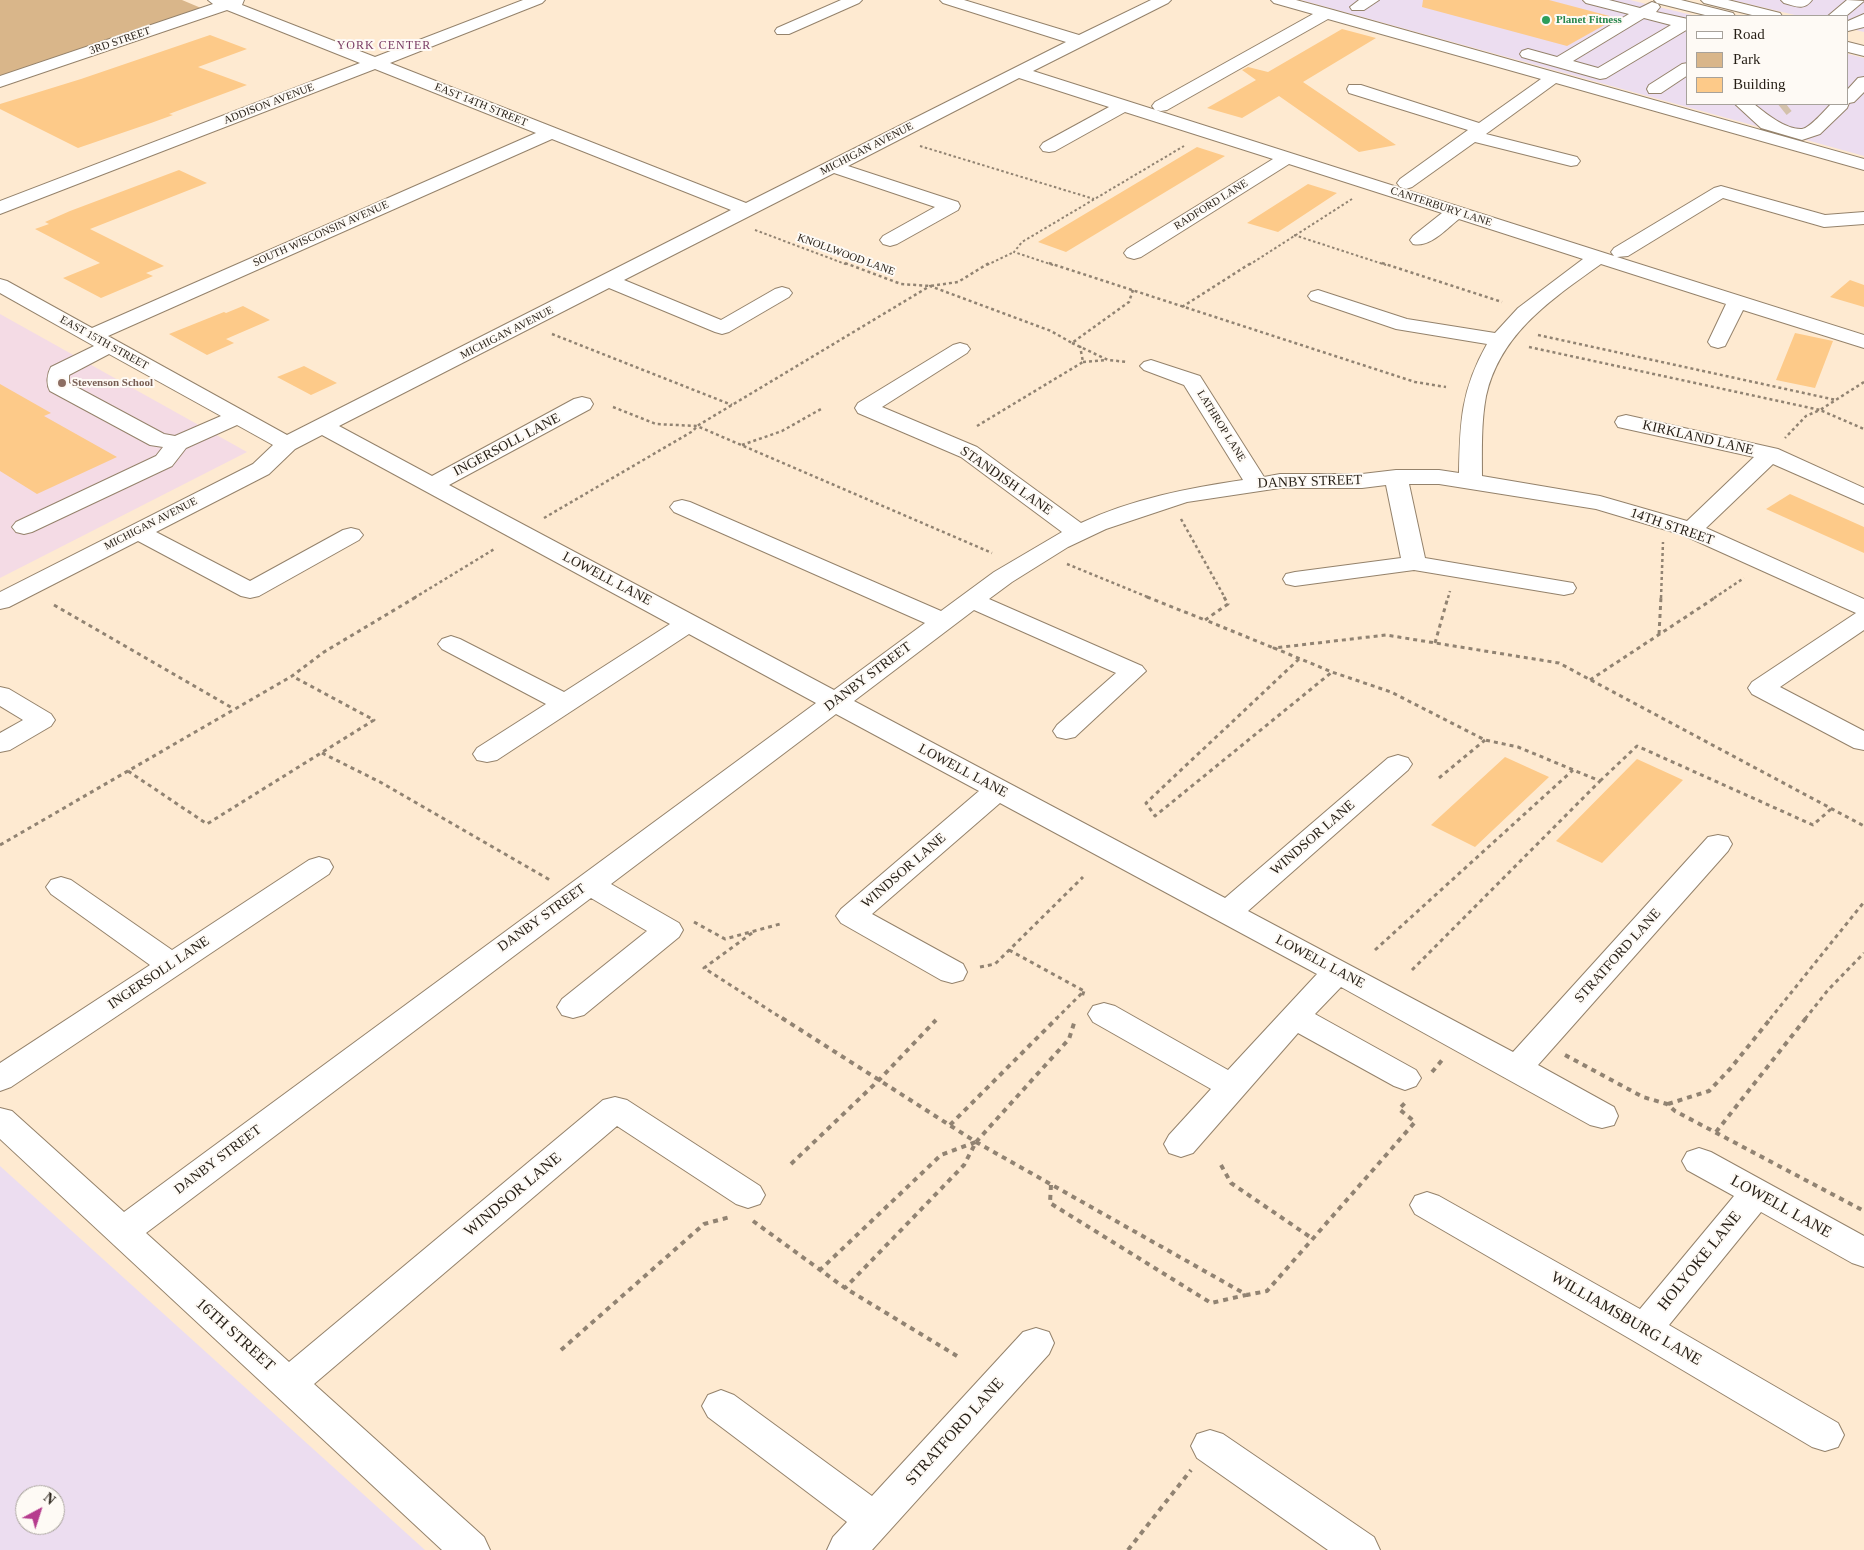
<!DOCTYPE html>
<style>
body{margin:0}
#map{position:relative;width:1864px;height:1550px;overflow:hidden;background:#feead1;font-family:Georgia,serif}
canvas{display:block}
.legend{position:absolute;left:1686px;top:15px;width:162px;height:90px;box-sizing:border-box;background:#fefaf5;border:1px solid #a7a29b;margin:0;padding:6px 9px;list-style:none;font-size:15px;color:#251e15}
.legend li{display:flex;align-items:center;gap:10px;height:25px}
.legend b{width:25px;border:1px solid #a7a29b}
.north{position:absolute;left:15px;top:1485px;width:50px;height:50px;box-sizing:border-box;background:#fefaf5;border:1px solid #a7a29b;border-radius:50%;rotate:40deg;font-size:14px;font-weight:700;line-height:20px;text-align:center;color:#251e15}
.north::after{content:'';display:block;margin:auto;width:18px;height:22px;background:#b63c8e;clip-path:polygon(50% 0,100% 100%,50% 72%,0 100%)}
</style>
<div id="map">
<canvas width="1864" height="1550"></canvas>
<ul class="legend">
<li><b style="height:6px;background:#fff"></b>Road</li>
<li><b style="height:14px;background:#d9b68a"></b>Park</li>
<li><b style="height:14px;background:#fdca89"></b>Building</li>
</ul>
<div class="north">N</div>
</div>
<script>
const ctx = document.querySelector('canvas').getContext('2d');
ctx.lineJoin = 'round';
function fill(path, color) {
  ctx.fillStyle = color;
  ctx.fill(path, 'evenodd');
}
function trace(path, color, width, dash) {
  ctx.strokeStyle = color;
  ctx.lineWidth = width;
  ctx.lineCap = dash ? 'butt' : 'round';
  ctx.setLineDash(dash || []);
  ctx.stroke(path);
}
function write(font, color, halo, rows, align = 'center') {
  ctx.font = font + ' Georgia,serif';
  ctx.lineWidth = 4;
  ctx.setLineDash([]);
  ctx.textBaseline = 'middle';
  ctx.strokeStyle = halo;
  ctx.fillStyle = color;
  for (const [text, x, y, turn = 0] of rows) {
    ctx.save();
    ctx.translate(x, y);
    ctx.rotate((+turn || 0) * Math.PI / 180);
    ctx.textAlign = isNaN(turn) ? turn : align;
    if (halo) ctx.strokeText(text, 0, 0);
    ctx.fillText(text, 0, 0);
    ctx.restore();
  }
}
fill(new Path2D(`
 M 1301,0 L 1630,0 L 1696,16 L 1688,16 L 1688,104 L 1848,104 L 1848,54 L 1864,58 L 1864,156 Z
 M 1732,0 L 1864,0 L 1864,32 L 1848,28 L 1848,16 L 1799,16 Z
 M 0,1166 L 425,1550 L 0,1550 ZM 25,1495 L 55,1495 L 55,1525 L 25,1525 Z`), '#ecddf0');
fill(new Path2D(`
 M 0,314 L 247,452 L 0,578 Z`), '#f4dbe5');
fill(new Path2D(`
 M 0,0 L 182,0 L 201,8 L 0,77 Z`), '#d9b68a');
fill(new Path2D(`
 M 1423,0 L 1549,0 L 1617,18 L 1567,46 L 1422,7 Z
 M 1342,29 L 1376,38 L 1303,82 L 1396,145 L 1359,152 L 1279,96 L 1242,118 L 1207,108 L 1256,80 L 1242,70 L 1248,67 L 1268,72 Z
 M 210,35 L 247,49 L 198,67 L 247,85 L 169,114 L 173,115 L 151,123 L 78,148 L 0,109 L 0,104 L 81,79 Z
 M 1197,147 L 1225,156 L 1066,252 L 1038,242 Z
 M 179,170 L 207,183 L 90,229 L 164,266 L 146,273 L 153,276 L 101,298 L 63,278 L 100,263 L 35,229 L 49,224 L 45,222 L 70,211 Z
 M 1308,184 L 1337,193 L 1278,232 L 1247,223 Z
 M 1850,280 L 1864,285 L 1864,307 L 1830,297 Z
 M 243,306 L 270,320 L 226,339 L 234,343 L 207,355 L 169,334 L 224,312 L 226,313 Z
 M 1795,333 L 1833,341 L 1815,388 L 1776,380 Z
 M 304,366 L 337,383 L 311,395 L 277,377 Z
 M 0,384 L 51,413 L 44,416 L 117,457 L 37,494 L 0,471 Z
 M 1790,494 L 1864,527 L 1864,553 L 1766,509 Z
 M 1505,757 L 1549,777 L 1475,847 L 1431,825 Z
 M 1637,759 L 1683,780 L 1602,863 L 1556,841 Z`), '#fdca89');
trace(new Path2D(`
 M 1781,108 L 1786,104`), '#d3c1ab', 18, [18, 9]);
const minor = new Path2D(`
 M 208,0 L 244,0 L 242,5 L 375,57 L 523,0 L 545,0 L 542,3 L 390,63 L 746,203 L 1066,42 L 943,3 L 940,0 L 964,0 L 1079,35 L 1151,0 L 1171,0 L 1168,3 L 1033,71 L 1614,256 L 1611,252 L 1614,248 L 1714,188 L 1721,186 L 1825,215 L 1864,212 L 1864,224 L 1824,227 L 1723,198 L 1628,256 L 1617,257 L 1864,335 L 1864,348 L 1743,310 L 1725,346 L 1718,348 L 1711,346 L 1708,342 L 1726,304 L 1601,264 C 1552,299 1500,333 1486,396 C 1481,423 1482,450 1482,476 L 1600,496 L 1687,521 L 1754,457 L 1618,427 L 1615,422 L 1618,417 L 1626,415 L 1778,449 L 1864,488 L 1864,504 L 1773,464 L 1706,528 L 1864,599 L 1864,630 L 1780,687 L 1864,731 L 1864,750 L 1854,748 L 1752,694 L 1748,688 L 1752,682 L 1856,613 L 1683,535 L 1596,509 L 1439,484 L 1409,484 L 1425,558 L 1573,583 L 1576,588 L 1573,593 L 1564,595 L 1414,570 L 1295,586 L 1286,584 L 1283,579 L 1286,574 L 1295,572 L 1401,558 L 1386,485 L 1362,488 L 1280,488 L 1187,502 L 1106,529 L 1068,547 L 1012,582 L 989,599 L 1142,666 L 1146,671 L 1075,737 L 1066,739 L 1057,737 L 1053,731 L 1057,725 L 1116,673 L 974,610 L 854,701 L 1225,898 L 1388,758 L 1398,755 L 1408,758 L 1412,764 L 1408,770 L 1248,911 L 1513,1052 L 1708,837 L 1718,835 L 1728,837 L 1732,844 L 1728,851 L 1538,1065 L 1614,1107 L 1618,1116 L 1614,1125 L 1602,1128 L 1590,1125 L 1341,987 L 1315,1014 L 1416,1070 L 1421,1078 L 1416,1086 L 1405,1090 L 1394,1086 L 1298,1033 L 1193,1153 L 1181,1157 L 1169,1153 L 1164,1144 L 1169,1135 L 1211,1089 L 1093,1022 L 1088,1014 L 1093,1006 L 1104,1003 L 1115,1006 L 1228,1070 L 1317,974 L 1000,803 L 872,914 L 963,964 L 967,972 L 963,980 L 952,983 L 941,980 L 841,923 L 836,916 L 841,909 L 979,791 L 836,714 L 611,884 L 679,923 L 683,930 L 679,937 L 584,1015 L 573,1018 L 562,1015 L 557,1007 L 562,999 L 647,931 L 591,898 L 146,1233 L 289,1362 L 603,1100 L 615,1097 L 627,1100 L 760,1186 L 765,1195 L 760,1204 L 748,1208 L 736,1204 L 617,1126 L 314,1384 L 484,1537 L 490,1550 L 442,1550 L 0,1139 L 0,1108 L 12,1111 L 124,1212 L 816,703 L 689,634 L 497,760 L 487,762 L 477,760 L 473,754 L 477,748 L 546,704 L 442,649 L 438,644 L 442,639 L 451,636 L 460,639 L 564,692 L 670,624 L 322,435 L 295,449 L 269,474 L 156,532 L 250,581 L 343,530 L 351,528 L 359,530 L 363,535 L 359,540 L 259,596 L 250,598 L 241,596 L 138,541 L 9,607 L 0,609 L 0,592 L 253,464 L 273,445 L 237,425 L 186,448 L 172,466 L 32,532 L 24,534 L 16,532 L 12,527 L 16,522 L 156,456 L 163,447 L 150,445 L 50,391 C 46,384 47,374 51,367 L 94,346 L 0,293 L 0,279 L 7,281 L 92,328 L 536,133 L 375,69 L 0,214 L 0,201 L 360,63 L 227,10 L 0,87 L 0,76 L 213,4 ZM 1019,78 L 1109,107 L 1043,143 L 1040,147 L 1043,151 L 1049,152 L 1055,151 L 1125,112 L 1273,159 L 1127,249 L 1124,253 L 1127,257 L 1134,259 L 1141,257 L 1289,164 L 1442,213 L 1413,236 L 1410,240 L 1413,244 C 1430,248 1446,229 1459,219 L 1583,259 L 1518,308 L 1495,333 L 1407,319 L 1318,290 L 1311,292 L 1308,296 L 1311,300 L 1396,329 L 1487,344 C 1461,390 1460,422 1459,473 L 1439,470 L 1396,470 L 1362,474 L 1280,474 L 1264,477 L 1200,376 L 1151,360 L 1144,362 L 1140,366 L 1144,370 L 1184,385 L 1243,480 C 1188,488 1132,499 1081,523 L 977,447 L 882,407 L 967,353 L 970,349 L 967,345 L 960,343 L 953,345 L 858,403 L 855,408 L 858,413 L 961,457 L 1062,532 L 994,572 L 941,611 L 690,502 L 682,500 L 674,502 L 670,507 L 674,512 L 925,623 L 834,690 L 449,485 L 590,409 L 593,404 L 590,399 L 582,397 L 574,399 L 432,476 L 339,426 L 609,288 L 715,332 L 722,334 L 729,332 L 789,297 L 792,293 L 789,289 L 782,287 L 775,289 L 721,320 L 624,280 L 834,173 L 935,207 L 883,236 L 880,240 L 883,244 L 890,246 L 897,244 L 958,210 L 960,206 L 958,202 L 848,166 ZM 552,139 L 731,210 L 287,435 L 108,336 ZM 109,354 L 221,416 L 175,436 L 164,434 L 69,383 L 69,375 Z
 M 841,0 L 862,0 L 859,3 L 789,34 L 777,34 L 775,31 L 777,28 Z
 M 1271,0 L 1296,0 L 1333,10 L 1864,159 L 1864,170 L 1556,83 L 1486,134 L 1577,157 L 1580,161 L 1577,165 L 1571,166 L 1475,142 L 1412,187 L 1406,189 L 1400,187 L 1397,183 L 1400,179 L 1468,130 L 1349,93 L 1347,89 L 1349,85 L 1361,85 L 1479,123 L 1541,79 L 1328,19 L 1167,110 L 1161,111 L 1155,110 L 1152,106 L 1155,102 L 1313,14 L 1274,3 Z
 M 1359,0 L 1379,0 L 1364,10 L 1352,10 L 1350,7 Z
 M 1583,0 L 1609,0 L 1640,8 L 1652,2 L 1658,4 L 1660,7 L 1656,12 L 1688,19 L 1688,29 L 1606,78 L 1600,79 L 1522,57 L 1520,54 L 1522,51 L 1528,49 L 1557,57 L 1629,14 L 1586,3 ZM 1644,18 L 1671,25 L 1598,68 L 1573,61 Z
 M 1781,0 L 1812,0 C 1804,11 1795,6 1784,3 Z
 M 1847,0 L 1864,1 L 1846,16 L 1828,16 Z
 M 1864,14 L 1864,27 L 1848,31 L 1848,21 Z
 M 1688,63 L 1688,75 L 1661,93 L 1649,93 L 1647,89 L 1649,85 L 1682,64 Z
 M 1864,77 L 1864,92 L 1854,102 L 1849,103 L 1847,108 L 1820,134 L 1802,140 L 1761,128 L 1735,104 L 1754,104 C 1765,113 1786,130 1802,129 C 1810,128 1825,110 1831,104 L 1848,104 L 1848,89 L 1858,78 Z
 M 0,687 L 9,689 L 51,714 L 55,720 L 51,726 L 10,750 L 0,752 L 0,733 L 23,720 L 0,706 Z
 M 319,857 L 329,860 L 333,867 L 329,874 L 11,1087 L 0,1091 L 0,1063 L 150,965 L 51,894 L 46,887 L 51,880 L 61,877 L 71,880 L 172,950 L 309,860 Z
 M 1699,1148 L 1711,1152 L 1864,1236 L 1864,1267 L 1852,1263 L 1761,1212 L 1669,1325 L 1838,1423 L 1844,1435 L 1838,1447 L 1825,1451 L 1812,1447 L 1632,1340 L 1415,1214 L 1410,1205 L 1415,1196 L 1427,1192 L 1439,1196 L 1640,1309 L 1734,1196 L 1687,1170 L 1682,1161 L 1687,1152 Z
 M 1036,1328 L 1049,1332 L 1054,1343 L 1049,1354 L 872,1550 L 827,1550 L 833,1537 L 847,1522 L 708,1417 L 702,1406 L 708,1395 L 721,1390 L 734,1395 L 872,1496 L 1023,1332 Z
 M 1210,1430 L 1223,1434 L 1374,1537 L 1380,1550 L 1328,1550 L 1197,1458 L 1191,1446 L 1197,1434 Z`);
const major = new Path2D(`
 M 1654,0 L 1681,0 L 1733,13 L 1735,16 L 1709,16 L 1657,3 Z
 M 1701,0 L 1728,0 L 1780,13 L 1782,16 L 1756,16 L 1704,3 Z
 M 1848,42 L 1864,46 L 1864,56 L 1848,52 Z`);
trace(minor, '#94826b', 2);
trace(major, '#94826b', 2);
trace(new Path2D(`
 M 920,146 L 1094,199
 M 755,230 L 848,265
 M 1294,235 L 1386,265
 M 987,265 L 1014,252
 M 1053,265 L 1014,252 L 1022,242 L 1184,146
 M 1249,265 L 1352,199`), '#918372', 2, [2.5, 2.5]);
trace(new Path2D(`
 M 845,263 L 901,284 L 930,286 L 958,282 L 989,263
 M 1049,263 L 1415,382 L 1446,387
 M 1382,263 L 1502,302
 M 1182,307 L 1251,263
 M 552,334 L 732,405
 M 1538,335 L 1836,400
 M 1072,343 L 1108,360 L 1127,362
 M 1529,347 L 1820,410 L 1806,416 L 1785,438
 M 1083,362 L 1107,360
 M 1864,382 L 1820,410 L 1864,429
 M 613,407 L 656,424 L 697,426 L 992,553
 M 977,426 L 1083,362 L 1080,346
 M 742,445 L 782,431 L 821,409
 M 544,518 L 693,431 L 697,426 L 930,286 L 1051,331 L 1072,343 L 1129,302 L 1133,290
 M 1181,519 L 1225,598
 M 1067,564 L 1150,598
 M 414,598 L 496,548
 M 1448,598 L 1450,591
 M 1661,598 L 1663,542
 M 1714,598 L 1744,578`), '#918372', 2.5, [3, 3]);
trace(new Path2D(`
 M 1147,597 L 1205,620
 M 1224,597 L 1228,604 L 1205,620 L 1274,648
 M 54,605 L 234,709
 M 1659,634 L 1661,597
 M 1435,643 L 1448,597
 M 1299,659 L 1146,803 L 1155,816 L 1332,672
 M 1590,680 L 1716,597
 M 322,753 L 380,782 L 550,880
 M 128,771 L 207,824 L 374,720 L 292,676
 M 1439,778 L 1485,740
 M 1600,781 L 1637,746 L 1813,825 L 1831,809
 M 0,845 L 292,676 L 324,652 L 416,597
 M 694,922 L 725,939 L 780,924
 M 752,933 L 704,968 L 783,1019
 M 1009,950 L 1084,991
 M 1375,950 L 1573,770
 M 980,967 L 995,964 L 1083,877
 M 1412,970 L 1600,781 L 1518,747 L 1485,740 L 1391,692 L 1332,672 L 1274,648 L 1386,635 L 1559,663 L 1864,826
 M 1056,1019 L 1084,991 L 1082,997
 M 1770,1019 L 1864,902
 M 1805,1019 L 1828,990 L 1864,953`), '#918372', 3, [4, 4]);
trace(new Path2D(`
 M 782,1018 L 976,1142 L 1247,1295 L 1267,1291 L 1415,1122 L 1399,1109 L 1405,1103
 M 1565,1055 L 1643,1097 L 1667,1104 L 1675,1111 L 1864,1211
 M 1432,1072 L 1443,1059
 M 1668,1104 L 1709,1091 L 1730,1069 L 1771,1018
 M 950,1125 L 1057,1018
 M 1716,1132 L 1806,1018
 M 976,1142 L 1069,1039 L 1075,1020
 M 791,1164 L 879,1080 L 936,1020
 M 1221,1165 L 1231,1183 L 1313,1239
 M 1051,1185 L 1050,1203 L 1211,1303 L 1246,1295
 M 753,1221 L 845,1288 L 957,1356
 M 819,1271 L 941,1155 L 976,1142 L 964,1165 L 845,1288
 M 561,1350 L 704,1224 L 730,1217
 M 1128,1550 L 1191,1470`), '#918372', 4, [5, 5]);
fill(minor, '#fff');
fill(major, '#fff');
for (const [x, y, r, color] of [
 [1546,20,5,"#2e9e5b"],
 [62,383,5,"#8d6e63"]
]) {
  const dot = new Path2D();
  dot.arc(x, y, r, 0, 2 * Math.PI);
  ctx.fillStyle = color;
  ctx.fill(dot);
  trace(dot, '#fefaf5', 2);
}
write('bold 11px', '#27864d', '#fefaf5', [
 ["Planet Fitness",1556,20]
], 'left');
write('11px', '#251e15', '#fefaf5', [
 ["3RD STREET",120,41,-19],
 ["ADDISON AVENUE",269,104,-21],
 ["EAST 14TH STREET",481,105,22],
 ["MICHIGAN AVENUE",867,149,-27],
 ["RADFORD LANE",1211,205,-32],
 ["CANTERBURY LANE",1441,207,18],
 ["SOUTH WISCONSIN AVENUE",321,234,-24],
 ["KNOLLWOOD LANE",846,255,20],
 ["MICHIGAN AVENUE",507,333,-27],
 ["EAST 15TH STREET",104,343,29],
 ["LATHROP LANE",1221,426,58],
 ["MICHIGAN AVENUE",151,524,-27]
]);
write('bold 11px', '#785e54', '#fefaf5', [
 ["Stevenson School",72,383]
], 'left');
ctx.letterSpacing = '1px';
write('12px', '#793b63', '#fefaf5', [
 ["YORK CENTER",384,46]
]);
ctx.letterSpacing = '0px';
write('14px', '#251e15', '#fefaf5', [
 ["KIRKLAND LANE",1698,438,13],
 ["INGERSOLL LANE",507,445,-28],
 ["STANDISH LANE",1006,481,35],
 ["DANBY STREET",1310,482,-2],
 ["14TH STREET",1672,527,19],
 ["LOWELL LANE",607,579,28],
 ["DANBY STREET",868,677,-37],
 ["LOWELL LANE",963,771,28],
 ["WINDSOR LANE",1313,838,-41],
 ["WINDSOR LANE",904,871,-41],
 ["DANBY STREET",542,918,-36],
 ["STRATFORD LANE",1618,956,-48],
 ["LOWELL LANE",1320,962,28],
 ["INGERSOLL LANE",159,973,-34],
 ["DANBY STREET",218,1160,-37]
]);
write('16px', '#251e15', '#fefaf5', [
 ["WINDSOR LANE",513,1195,-40],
 ["LOWELL LANE",1781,1207,29],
 ["HOLYOKE LANE",1700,1261,-51],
 ["WILLIAMSBURG LANE",1626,1319,30],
 ["16TH STREET",235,1335,42],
 ["STRATFORD LANE",955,1432,-48]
]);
</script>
